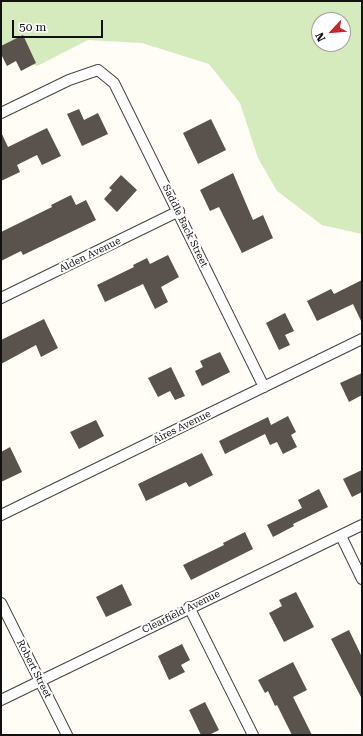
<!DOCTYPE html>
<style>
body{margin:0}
#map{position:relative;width:363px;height:736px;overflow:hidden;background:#fffdf5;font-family:"Roboto Serif",serif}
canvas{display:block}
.frame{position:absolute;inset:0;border:2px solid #111;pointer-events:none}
.north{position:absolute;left:311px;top:12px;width:40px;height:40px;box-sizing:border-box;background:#fff;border:1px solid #a0a0a0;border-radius:50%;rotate:244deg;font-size:11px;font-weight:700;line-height:16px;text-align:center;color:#111}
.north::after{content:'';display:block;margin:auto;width:14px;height:18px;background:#c4262e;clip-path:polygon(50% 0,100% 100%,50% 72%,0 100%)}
.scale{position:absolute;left:12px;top:20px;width:91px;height:18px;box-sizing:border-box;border:2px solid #111;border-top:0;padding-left:5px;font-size:12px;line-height:14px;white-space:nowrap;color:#111;-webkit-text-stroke:3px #fff;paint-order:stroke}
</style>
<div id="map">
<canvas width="363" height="736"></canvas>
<div class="frame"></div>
<div class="north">N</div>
<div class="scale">50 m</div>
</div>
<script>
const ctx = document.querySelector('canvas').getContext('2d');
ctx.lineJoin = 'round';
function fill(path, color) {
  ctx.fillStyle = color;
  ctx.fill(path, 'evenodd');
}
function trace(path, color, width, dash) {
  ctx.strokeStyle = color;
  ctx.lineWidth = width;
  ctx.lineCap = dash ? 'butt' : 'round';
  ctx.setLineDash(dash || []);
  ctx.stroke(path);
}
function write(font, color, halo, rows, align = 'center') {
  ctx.font = font + ' "Roboto Serif",serif';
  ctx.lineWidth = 4;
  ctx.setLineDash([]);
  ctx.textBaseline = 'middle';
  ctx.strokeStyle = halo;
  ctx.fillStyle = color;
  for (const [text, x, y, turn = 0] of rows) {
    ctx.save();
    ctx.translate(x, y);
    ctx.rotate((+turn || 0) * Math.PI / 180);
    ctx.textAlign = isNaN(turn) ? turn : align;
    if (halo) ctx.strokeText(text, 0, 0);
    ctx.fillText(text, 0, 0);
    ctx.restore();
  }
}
fill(new Path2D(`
 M 1,1 L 359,1 L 362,7 L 362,234 L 322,225 L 277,191 L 258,158 L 240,103 L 209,64 L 142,43 L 88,40 L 37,66 L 5,52 L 1,48 ZM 319,20 L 343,20 L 343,44 L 319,44 Z`), '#d5ebbd');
fill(new Path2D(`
 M 23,35 L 36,63 L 21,71 L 16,61 L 7,66 L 1,54 L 1,46 Z
 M 79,109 L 84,120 L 98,113 L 108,134 L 82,146 L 67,114 Z
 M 211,119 L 226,150 L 198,164 L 183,133 Z
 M 47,128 L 61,156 L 42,165 L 37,155 L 17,165 L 20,172 L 1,181 L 1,132 L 8,147 Z
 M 233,173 L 253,220 L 263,215 L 273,238 L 242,253 L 219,207 L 210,211 L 200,190 Z
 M 121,175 L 137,190 L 117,212 L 104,199 L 112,190 L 109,188 Z
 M 71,195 L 76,205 L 86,200 L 96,220 L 23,255 L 21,251 L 1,261 L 1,232 L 52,207 L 51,205 Z
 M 168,255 L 179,277 L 161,287 L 168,302 L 155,309 L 143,284 L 105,302 L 97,285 L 134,267 L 133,265 L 147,258 L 150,264 Z
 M 362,280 L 362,323 L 353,304 L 317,321 L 307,301 L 331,289 L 334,294 Z
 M 285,313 L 294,331 L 285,335 L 290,345 L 279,350 L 266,323 Z
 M 44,319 L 58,348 L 41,357 L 36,345 L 1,364 L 1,340 Z
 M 220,352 L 230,372 L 202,386 L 195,371 L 203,367 L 200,361 Z
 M 171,367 L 185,396 L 175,400 L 170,391 L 158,397 L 148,378 Z
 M 362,373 L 362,395 L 349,402 L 340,383 Z
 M 288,416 L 296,432 L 291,435 L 297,447 L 283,454 L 277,442 L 270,445 L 265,434 L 225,454 L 219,441 L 268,417 L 271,425 Z
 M 96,420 L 104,436 L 79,449 L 70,432 Z
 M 10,447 L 22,472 L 1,482 L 1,452 Z
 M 202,453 L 213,475 L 189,487 L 186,482 L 146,501 L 138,484 Z
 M 362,470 L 362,492 L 352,497 L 343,479 Z
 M 319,489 L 328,507 L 293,524 L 294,526 L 273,537 L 267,525 L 302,508 L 298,500 Z
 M 245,532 L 253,549 L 191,580 L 183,565 L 224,545 L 223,543 Z
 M 122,584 L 132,605 L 106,617 L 96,597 Z
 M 296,592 L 314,627 L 284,642 L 269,613 L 282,606 L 279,600 Z
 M 349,630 L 362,657 L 362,699 L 331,639 Z
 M 182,644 L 190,660 L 181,665 L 185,672 L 169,680 L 158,656 Z
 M 293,662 L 307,690 L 293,697 L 312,735 L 292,735 L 277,705 L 275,706 L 268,691 L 265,693 L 258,680 Z
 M 205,702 L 219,730 L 209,735 L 201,735 L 189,710 Z`), '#5a524d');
const street = new Path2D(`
 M 1,113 L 69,80 L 98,70 L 114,83 L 264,387
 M 1,298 L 179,211
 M 1,515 L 362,339
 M 341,536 L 362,579
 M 1,603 L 67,735
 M 189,607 L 253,735
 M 1,700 L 362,525`);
trace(street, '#444', 12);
trace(street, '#fff', 10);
write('10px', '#111', '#fff', [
 ["Saddle Back Street",185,226,64],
 ["Alden Avenue",90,255,-26],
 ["Aires Avenue",182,427,-26],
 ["Clearfield Avenue",181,612,-26],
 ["Robert Street",34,669,63]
]);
</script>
